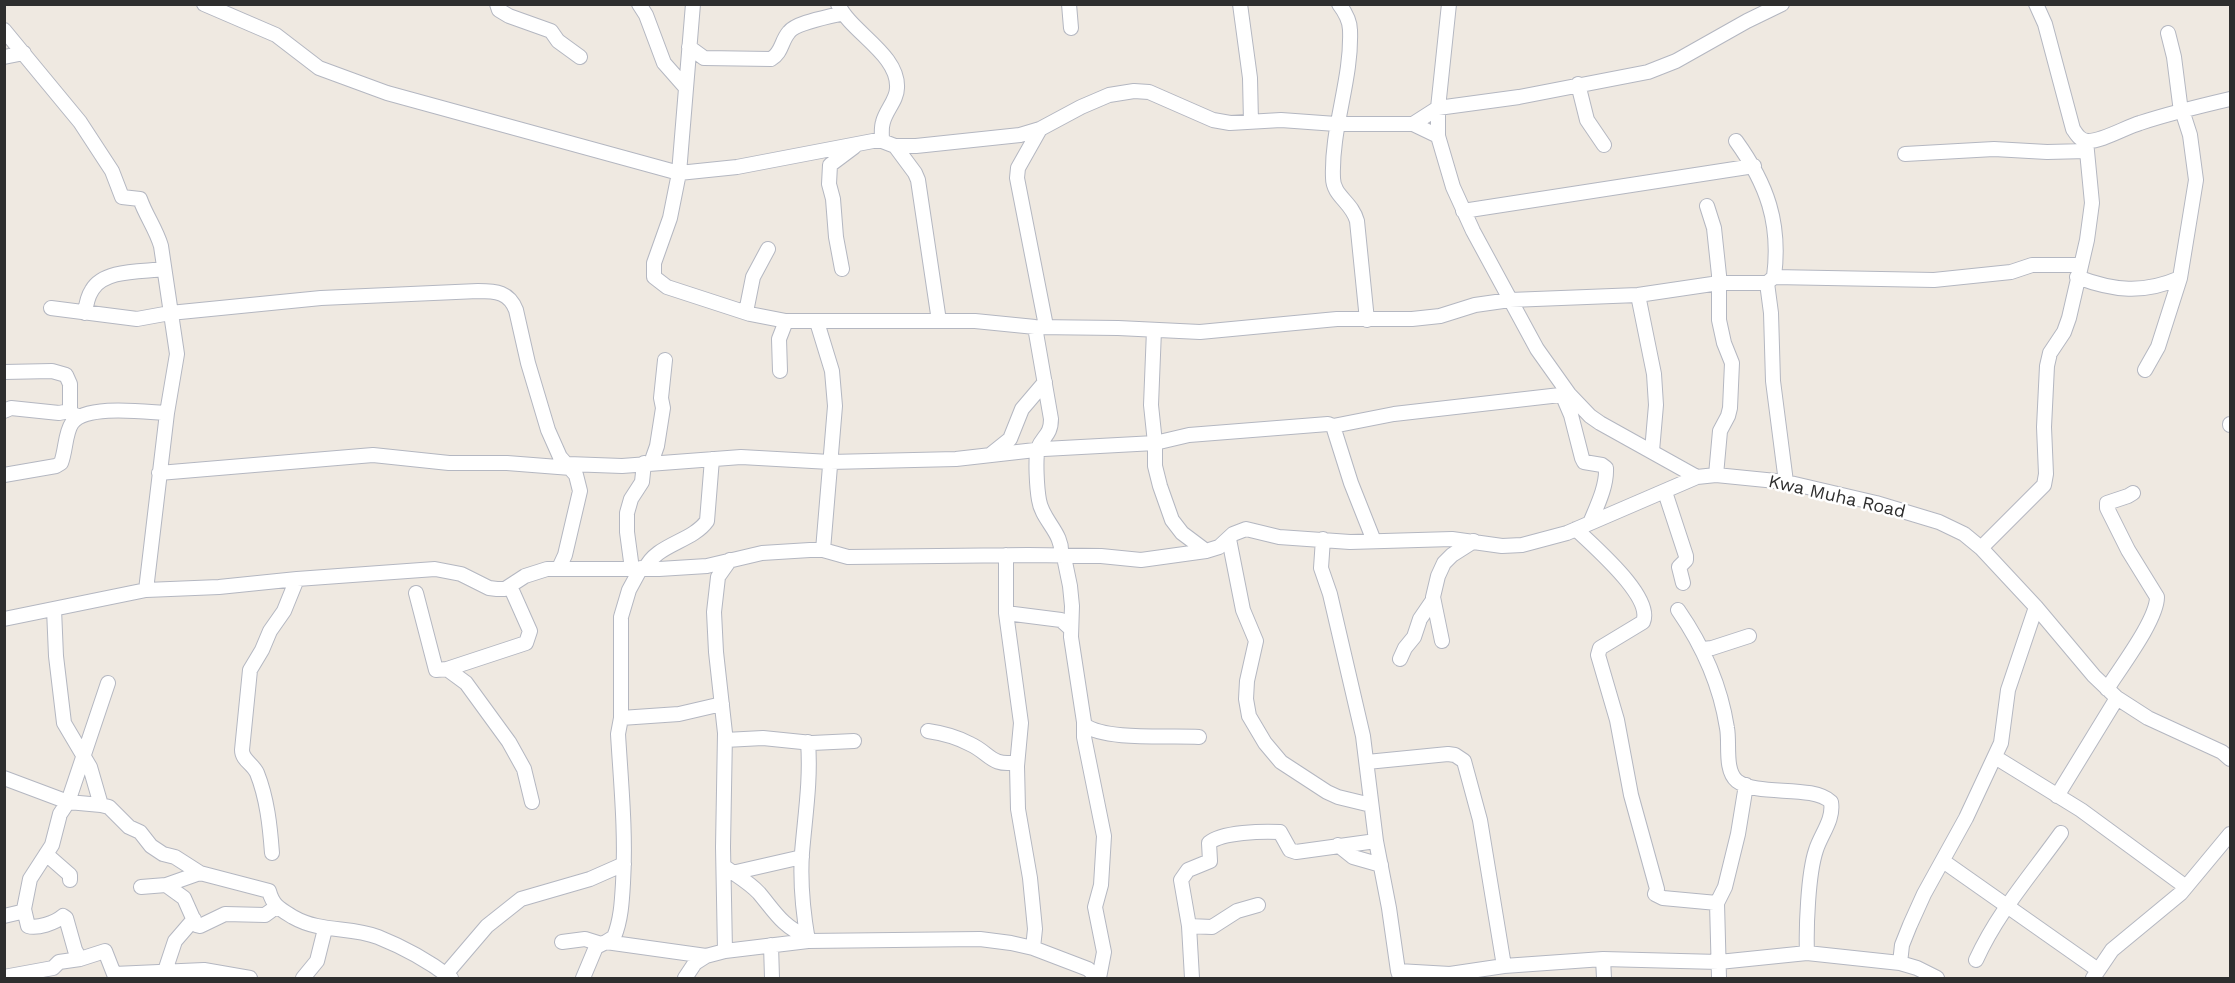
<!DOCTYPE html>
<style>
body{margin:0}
#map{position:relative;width:2235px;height:983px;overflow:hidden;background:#efe9e1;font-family:"Work Sans",sans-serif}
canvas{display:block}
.frame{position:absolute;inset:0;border:6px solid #2e2e2e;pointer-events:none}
</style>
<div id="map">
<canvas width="2235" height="983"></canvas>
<div class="frame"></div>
</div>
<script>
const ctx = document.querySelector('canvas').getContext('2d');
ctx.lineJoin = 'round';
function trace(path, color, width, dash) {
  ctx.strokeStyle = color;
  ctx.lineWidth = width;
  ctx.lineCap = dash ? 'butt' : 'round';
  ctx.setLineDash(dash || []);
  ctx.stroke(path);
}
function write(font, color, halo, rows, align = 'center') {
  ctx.font = font + ' "Work Sans",sans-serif';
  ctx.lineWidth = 5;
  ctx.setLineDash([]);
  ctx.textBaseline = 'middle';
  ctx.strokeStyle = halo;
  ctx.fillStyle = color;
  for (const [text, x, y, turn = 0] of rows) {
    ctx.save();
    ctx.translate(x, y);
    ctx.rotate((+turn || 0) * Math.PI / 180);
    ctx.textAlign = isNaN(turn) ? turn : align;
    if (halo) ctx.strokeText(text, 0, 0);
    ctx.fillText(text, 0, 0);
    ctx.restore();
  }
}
const minor = new Path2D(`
 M 204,4 L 276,35 L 319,68 L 387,93 L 679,173 L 737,167 L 873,141 L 882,141 L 895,146 L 916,146 L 1020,135 L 1040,129 L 1081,107 L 1109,95 L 1134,91 L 1149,92 L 1213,120 L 1230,123 L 1281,120 L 1336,124 L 1413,124 L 1438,136
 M 497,4 L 499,10 L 509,16 L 551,31 L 558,41 L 580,57
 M 639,4 L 646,15 L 664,63 L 686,88
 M 693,4 L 679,173 L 670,218 L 654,263 L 654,277 L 667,287 L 750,314 L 786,321 L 975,321 L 1035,327 L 1118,328 L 1200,332 L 1337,319 L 1412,319 L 1440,316 L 1475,305 L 1510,300 L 1638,295 L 1719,283 L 1767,283 L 1774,277 C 1781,223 1767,184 1736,141
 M 838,4 C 850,32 899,54 897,88 C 897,100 886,110 883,122 C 881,128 882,135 882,141
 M 1069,4 L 1071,28
 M 1240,4 L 1250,78 L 1251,122
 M 1339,4 C 1345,12 1350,20 1350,30 C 1352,80 1331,128 1333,178 C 1333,196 1352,202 1357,221 L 1367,320
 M 1449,4 L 1438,108 L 1438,136 L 1453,187 L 1473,231 L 1537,349 L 1569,394 L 1590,416 L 1600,423 L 1697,477
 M 2036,4 L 2045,24 L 2073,129 C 2077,135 2080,140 2087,141 C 2101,142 2126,127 2140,123 C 2170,113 2200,106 2230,99
 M 4,30 L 80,122 L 112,171 L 122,197 L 140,199 C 146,216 156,229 161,246 L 177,354 L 167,413 L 146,590
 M 689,47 L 704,58 L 771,59 C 782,53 781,41 789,32 C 797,22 830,17 843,13
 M 4,57 L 24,53
 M 1578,84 L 1587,120 L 1604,145
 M 1413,124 L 1438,108 L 1519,97 L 1648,72 L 1676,61 L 1747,21 L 1782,4
 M 1040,129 L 1018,168 L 1017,178 L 1046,326
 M 895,146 L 915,173 L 918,180 L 939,321
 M 1905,154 L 1994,149 L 2047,152 L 2087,151
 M 1707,206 L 1714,228 L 1719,275 L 1719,320 L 1724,343 L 1732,363 L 1730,408 L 1728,416 L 1720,431 L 1716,475
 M 1463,211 L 1754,166
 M 842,269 L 836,237 L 833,199 L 829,184 L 830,165 L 854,147
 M 1774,277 L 1934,280 L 2011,272 L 2032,265 L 2080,265
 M 2077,277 C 2114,291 2143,294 2180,278
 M 1767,283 L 1771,313 L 1773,381 L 1786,482
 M 1638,295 L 1654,374 L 1656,405 L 1652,451
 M 51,308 L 137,319 L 170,313 L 321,298 L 478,291 C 496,291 509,292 516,310 L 528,363 L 548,430 L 560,457 L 576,475 L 580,491 L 565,555 L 559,568
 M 746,312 L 753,277 L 768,249
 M 85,313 C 86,305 88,296 92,290 C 104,269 143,272 164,269
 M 817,322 L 832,371 L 835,406 L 823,550
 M 1035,327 L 1051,419 C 1051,435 1043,436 1038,448 C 1035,459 1037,489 1039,500 C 1042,521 1064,533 1061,556
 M 1154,330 L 1151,405 L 1155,443 L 1155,466 L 1160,486 L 1172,520 L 1182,533 L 1206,551
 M 2145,370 L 2158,347 L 2180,278 L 2196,180 L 2190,135 L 2180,104 L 2174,57 L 2168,33
 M 780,371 L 779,339 L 786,321
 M 4,372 L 52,371 L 66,375 L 70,384 L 70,411 L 72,414 L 78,416
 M 1562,394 L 1571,415 L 1582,458 L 1584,462 L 1602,465 L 1606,468 C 1607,486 1597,506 1590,523
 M 4,411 L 11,408 L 59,413 L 70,411
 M 2230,425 L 2230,424
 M 1333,426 L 1394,414 L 1569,394
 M 990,455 L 1010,439 L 1022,409 L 1045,382
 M 651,463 L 657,446 L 663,408 L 661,398 L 665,360
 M 568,464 L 622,466 L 741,457 L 830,462 L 956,459 L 1044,449 L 1155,443 L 1189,435 L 1328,424 L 1333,426 L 1351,483 L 1374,541
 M 159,473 L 373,455 L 449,463 L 507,463 L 571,468
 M 4,475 L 56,466 L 61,463 C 66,450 65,433 72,423 C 86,404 145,412 167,413
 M 1665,492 L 1686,556 L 1686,560 L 1679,567 L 1683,583
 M 1576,529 C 1593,546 1654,597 1643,622 L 1600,648 L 1598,655 L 1617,720 L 1631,795 L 1657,889 L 1655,894 L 1663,898 L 1717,903
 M 1229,539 L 1243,610 L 1256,641 L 1247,681 L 1246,699 L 1249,716 L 1265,743 L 1281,762 L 1327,792 L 1338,797 L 1371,805
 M 1323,539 L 1321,568 L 1330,594 L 1363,736 L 1376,841 L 1389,908 L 1398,971 L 1400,977
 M 1981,548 L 2044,485 L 2046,474 L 2044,427 L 2047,366 L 2050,353 L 2064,332 L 2069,318 L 2087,240 L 2092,203 L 2086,141
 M 1006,555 L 1006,613 L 1021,723 L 1017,766 L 1018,809 L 1030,878 L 1035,929 L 1033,948
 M 1064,557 L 1070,586 L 1072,606 L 1071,637 L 1084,722 L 1084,737 L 1104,836 L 1101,885 L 1095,907 L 1104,952 L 1099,978
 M 632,569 L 627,532 L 627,513 L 631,499 L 642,482 L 644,463
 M 645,569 C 656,544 692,542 707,521 L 712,459
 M 416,593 L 436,670 L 447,669 L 526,643 L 530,631 L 510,586
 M 54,609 L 56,656 L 64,723 L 90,767 L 101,805
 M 1678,610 C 1703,646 1720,683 1727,728 C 1730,743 1724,770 1737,781 C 1758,797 1812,784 1831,802 C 1834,820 1821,834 1816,850 C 1808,874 1806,928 1807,953
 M 1006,613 L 1061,620 L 1071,629
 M 4,619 L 146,590 L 219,587 L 297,579 L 435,569 L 461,574 L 489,588 L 497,589 L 505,589 L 525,576 L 547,569 L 659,569 L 707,566 L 762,553 L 810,550 L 823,550 L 848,557 L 1028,555 L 1101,556 L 1141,560 L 1206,551 L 1219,547 L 1233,534 L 1246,529 L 1279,537 L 1350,542 L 1452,539 L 1502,546 L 1522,545 L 1567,533 L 1697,477 L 1716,475 L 1786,482 L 1876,503 L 1939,522 L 1964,534 L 1981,548 L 2036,607 L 2094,676 L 2117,698 L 2148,718 L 2222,752 L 2230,759
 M 1442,641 L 1433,597 L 1438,576 L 1444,563 L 1452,555 L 1474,541
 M 1703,649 L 1712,648 L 1749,636
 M 1400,659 L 1405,648 L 1414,637 L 1420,619 L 1433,600
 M 447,669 L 466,683 L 509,742 L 524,769 L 532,802
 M 2107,689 C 2120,668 2157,620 2157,597 L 2128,550 L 2107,508 L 2107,503 L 2128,496 L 2133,493
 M 621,718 L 679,714 L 722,704
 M 1084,725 C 1107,741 1170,735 1199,737
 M 928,731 C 942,733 957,737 970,744 C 990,753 991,767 1017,762
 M 725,740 L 763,738 L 812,743 L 854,741
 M 808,742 C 811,780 805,816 802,853 C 800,882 803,912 808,941
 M 1995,757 L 2081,810 L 2186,887
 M 1367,762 L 1448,754 L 1455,755 L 1464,761 L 1480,820 L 1504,966
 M 4,778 L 68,802 L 101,805 L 109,807 L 129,827 L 140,832 L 151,846 L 163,854 L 175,857 L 200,873 L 269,891 C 273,906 280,909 293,917 C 321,933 350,926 378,937 C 403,947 430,962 451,978
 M 2057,796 L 2117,698
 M 1338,845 L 1353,857 L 1381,865
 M 272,853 C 270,826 267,798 257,773 C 253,764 242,760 242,750 L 250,670 L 262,650 L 270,631 L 284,611 L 297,579
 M 46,854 L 70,875 L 70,880
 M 1943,861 L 2098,970
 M 725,867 C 736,875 750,883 759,893 C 775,912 782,926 807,937
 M 732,873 L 802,857
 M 166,885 L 184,898 L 196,925 L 200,926 L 225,914 L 265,915 L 276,907
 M 141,887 L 166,885 L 200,873
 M 24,909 L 28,926 C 37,929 55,923 63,916 L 66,918 L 75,950 L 80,959
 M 4,916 L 21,912 L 24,909 L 30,879 L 52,845 L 60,814 L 68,802 L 108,683
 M 1189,926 L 1212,927 L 1237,911 L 1258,905
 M 562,942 L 585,939 L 601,944
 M 606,942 L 614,937 C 621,920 622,901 623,883 C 626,833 621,784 618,734 L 621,718 L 621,617 L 629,590 L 641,568
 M 771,945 L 772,978
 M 725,951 L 723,847 L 725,733 L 716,652 L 714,612 L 718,577 L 730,560
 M 1603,959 L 1604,978
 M 1976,960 C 1998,912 2031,875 2061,833
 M 1900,963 L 1902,945 L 1910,925 L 1924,894 L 1966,818 L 2001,743 L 2008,690 L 2036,607
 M 165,971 L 175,941 L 194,919
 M 1398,971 L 1450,974 L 1504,966 L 1603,959 L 1719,962 L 1807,953 L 1900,963 L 1917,968 L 1937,978
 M 446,974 L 487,926 L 521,899 L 590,879 L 624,864
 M 4,977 L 53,968 L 59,962 L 80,959 L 105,951 L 114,974 L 204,970 L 250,978
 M 303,978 L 317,961 L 325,929
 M 583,978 L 596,947 L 606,942 L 706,956 L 725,951 L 808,941 L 980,939 L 1011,943 L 1033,948 L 1088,969 L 1098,978
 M 685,978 L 695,963 L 706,956
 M 1192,978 L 1189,926 L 1181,880 L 1188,870 L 1210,861 L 1209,843 C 1221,832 1264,831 1280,832 L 1290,850 L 1296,852 L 1376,841
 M 1719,978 L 1717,903 L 1725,887 L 1738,834 L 1746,785
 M 2093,978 L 2112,950 L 2181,893 L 2230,834`);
trace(minor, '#b4b7c1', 16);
trace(minor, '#fff', 14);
write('18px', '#2e2e2e', '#fff', [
 ["Kwa Muha Road",1837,497,13]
]);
</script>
